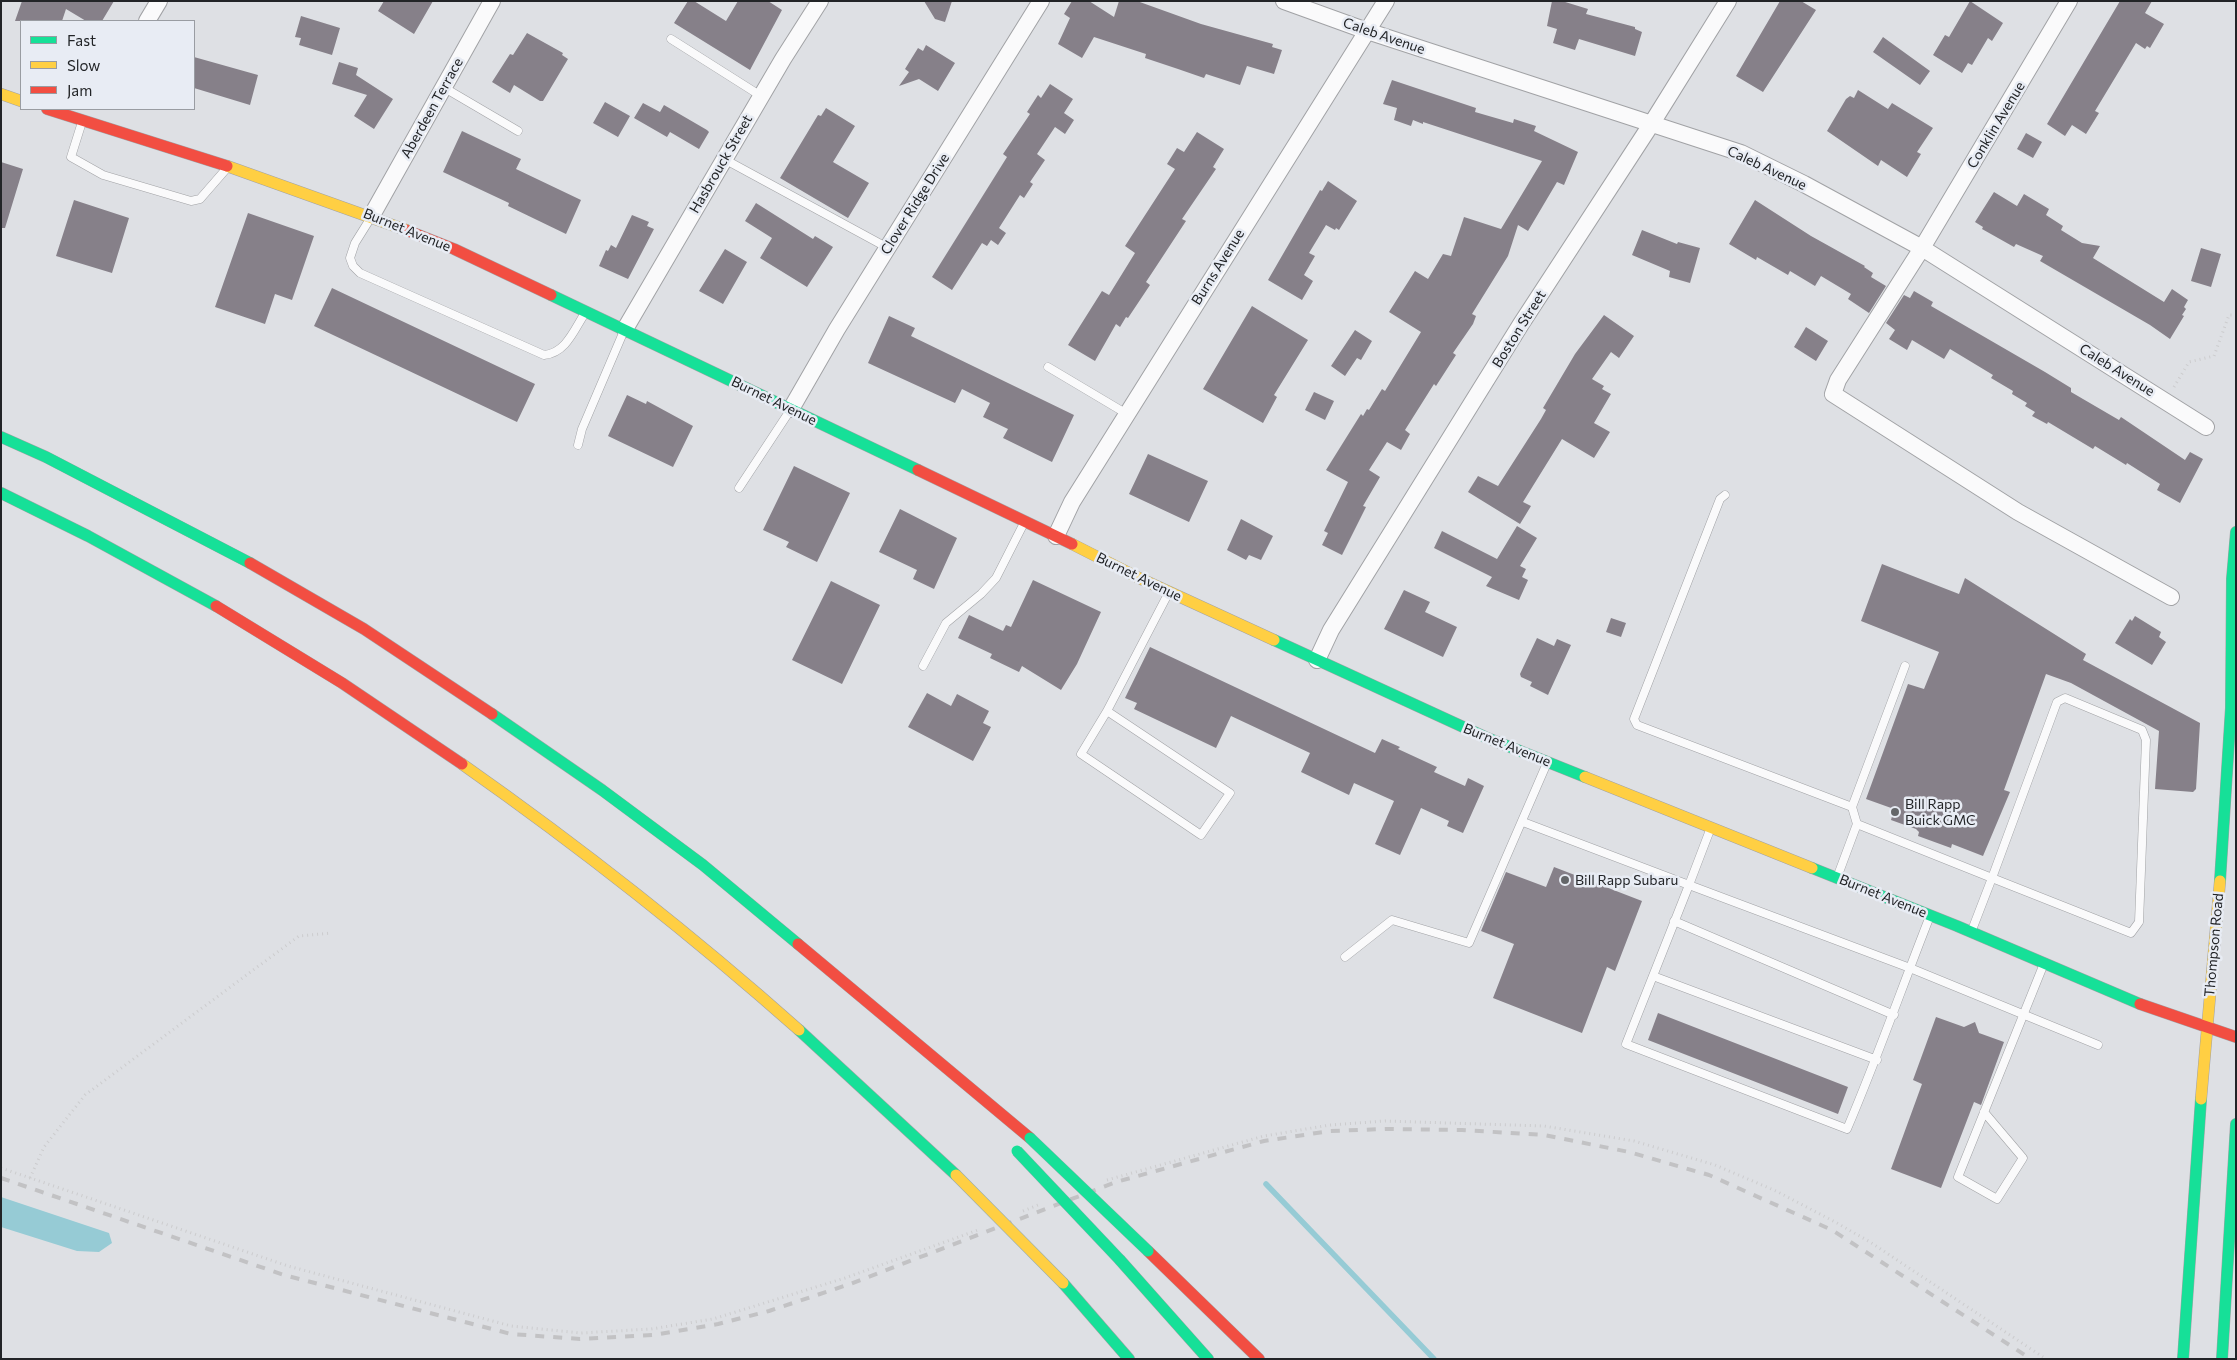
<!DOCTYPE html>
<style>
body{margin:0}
#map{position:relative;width:2237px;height:1360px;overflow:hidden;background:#dee0e4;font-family:Commissioner,sans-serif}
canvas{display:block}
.frame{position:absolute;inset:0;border:2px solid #222427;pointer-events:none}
.legend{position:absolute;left:20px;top:20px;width:175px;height:90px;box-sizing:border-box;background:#e8ecf4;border:1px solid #999ca2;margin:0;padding:6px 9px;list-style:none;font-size:15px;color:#222427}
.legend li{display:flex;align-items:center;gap:10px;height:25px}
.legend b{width:25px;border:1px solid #999ca2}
</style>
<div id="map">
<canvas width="2237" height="1360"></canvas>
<div class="frame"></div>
<ul class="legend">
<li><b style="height:6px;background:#16e098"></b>Fast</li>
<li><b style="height:6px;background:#ffcf43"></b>Slow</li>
<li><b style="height:6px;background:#f24e42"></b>Jam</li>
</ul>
</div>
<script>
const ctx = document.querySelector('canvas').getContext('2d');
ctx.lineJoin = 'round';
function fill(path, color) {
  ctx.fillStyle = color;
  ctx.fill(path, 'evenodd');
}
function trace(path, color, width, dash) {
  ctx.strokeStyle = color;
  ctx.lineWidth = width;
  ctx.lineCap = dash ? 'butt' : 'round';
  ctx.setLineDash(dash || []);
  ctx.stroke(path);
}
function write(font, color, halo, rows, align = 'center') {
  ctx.font = font + ' Commissioner,sans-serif';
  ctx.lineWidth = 5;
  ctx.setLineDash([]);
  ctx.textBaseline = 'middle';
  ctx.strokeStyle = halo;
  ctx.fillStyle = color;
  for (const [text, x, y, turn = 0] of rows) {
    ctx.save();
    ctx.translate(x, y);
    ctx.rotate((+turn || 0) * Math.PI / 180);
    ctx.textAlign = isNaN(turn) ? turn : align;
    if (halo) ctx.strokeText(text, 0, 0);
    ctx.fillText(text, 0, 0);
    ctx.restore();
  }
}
fill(new Path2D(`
 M 1,1197 L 109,1233 L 112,1243 L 99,1252 L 77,1251 L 1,1227 Z`), '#96cbd5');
trace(new Path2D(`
 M 1266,1184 L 1434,1359`), '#96cbd5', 5.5);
fill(new Path2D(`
 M 22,1 L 114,1 L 102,21 L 86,21 L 66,9 L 62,21 L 15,21 Z
 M 384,1 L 433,1 L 414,34 L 378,11 Z
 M 688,1 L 694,1 L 726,21 L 738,1 L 768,1 L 782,10 L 750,70 L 674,23 Z
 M 924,1 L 952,1 L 945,22 L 935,19 Z
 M 1072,1 L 1089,1 L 1114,17 L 1119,1 L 1137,1 L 1201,24 L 1273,44 L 1272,47 L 1282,50 L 1274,74 L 1247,66 L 1240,85 L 1206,74 L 1204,78 L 1178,69 L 1145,58 L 1146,54 L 1094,37 L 1082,58 L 1058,44 L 1070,18 L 1064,14 Z
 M 1552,1 L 1562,1 L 1588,9 L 1586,14 L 1635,27 L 1635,29 L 1642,32 L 1635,56 L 1579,39 L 1575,50 L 1553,43 L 1557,29 L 1547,26 Z
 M 1780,1 L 1801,1 L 1816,10 L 1763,92 L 1736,76 Z
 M 1970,1 L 2003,23 L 1992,41 L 1988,38 L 1972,65 L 1968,63 L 1962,73 L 1933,55 L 1945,35 L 1949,37 Z
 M 2120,1 L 2152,1 L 2145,13 L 2164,24 L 2150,48 L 2147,46 L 2145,49 L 2136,43 L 2095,111 L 2099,113 L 2086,134 L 2072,125 L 2065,136 L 2047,124 Z
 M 301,16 L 340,28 L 332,55 L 299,45 L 301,38 L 295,37 Z
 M 527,33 L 563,53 L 562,55 L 568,59 L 543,101 L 540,101 L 514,85 L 510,93 L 492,82 L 510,54 L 513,55 Z
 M 1883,37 L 1930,71 L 1920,85 L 1873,52 Z
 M 926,45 L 955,63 L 938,91 L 919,79 L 899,86 L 909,72 L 905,69 L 918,48 L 923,51 Z
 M 194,57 L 258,75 L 250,105 L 194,88 Z
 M 339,62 L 358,68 L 356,75 L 393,99 L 374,129 L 354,116 L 367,95 L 332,84 Z
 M 1392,80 L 1476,108 L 1475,112 L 1513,123 L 1514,119 L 1536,126 L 1534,131 L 1578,152 L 1564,185 L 1557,182 L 1528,231 L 1518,225 L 1508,256 L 1472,314 L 1476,316 L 1473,324 L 1453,353 L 1456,355 L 1436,386 L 1434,384 L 1405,430 L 1410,434 L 1401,450 L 1387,442 L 1369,470 L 1380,477 L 1363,506 L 1366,507 L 1342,555 L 1322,545 L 1328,533 L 1324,531 L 1348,482 L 1326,470 L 1361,414 L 1363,416 L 1367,409 L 1369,410 L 1382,389 L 1385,391 L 1421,332 L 1389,312 L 1415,271 L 1428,279 L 1443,254 L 1451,256 L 1464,217 L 1501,229 L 1542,161 L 1423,122 L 1423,124 L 1413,120 L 1411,126 L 1394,120 L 1397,108 L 1383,104 Z
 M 1050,84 L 1073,99 L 1064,113 L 1074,120 L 1065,134 L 1055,127 L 1037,154 L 1045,160 L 1030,182 L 1033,184 L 1024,198 L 1020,195 L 999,228 L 1006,233 L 998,245 L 991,240 L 987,246 L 982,243 L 952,290 L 932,277 L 1007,157 L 1003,154 L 1030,114 L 1027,112 L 1038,95 L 1041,98 Z
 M 1858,90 L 1888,109 L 1892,103 L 1933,128 L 1917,152 L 1921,154 L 1907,177 L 1881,160 L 1878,166 L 1827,131 L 1846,99 L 1850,96 L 1854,98 Z
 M 605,102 L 630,116 L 618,137 L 593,123 Z
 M 643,103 L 660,112 L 664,105 L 707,130 L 709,132 L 699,149 L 670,132 L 667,137 L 634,118 Z
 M 826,108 L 855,126 L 833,162 L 869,183 L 848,218 L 780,178 L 818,115 L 821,116 Z
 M 462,131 L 521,159 L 516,169 L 581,200 L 566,234 L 508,206 L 509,203 L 443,172 Z
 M 1197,132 L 1224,149 L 1213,167 L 1216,169 L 1182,219 L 1186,221 L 1146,282 L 1150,285 L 1128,318 L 1126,317 L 1120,327 L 1116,324 L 1095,361 L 1068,345 L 1102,291 L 1109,295 L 1135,253 L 1125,246 L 1175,169 L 1167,164 L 1177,148 L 1184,152 Z
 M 2026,133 L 2042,142 L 2033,158 L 2017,149 Z
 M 1,162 L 23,169 L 5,228 L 1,228 Z
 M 1328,181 L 1357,201 L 1339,230 L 1336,228 L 1335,230 L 1326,225 L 1309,253 L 1315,256 L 1304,275 L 1313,281 L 1302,300 L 1268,280 L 1320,190 L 1322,191 Z
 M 1994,192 L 2017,206 L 2024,194 L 2049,209 L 2046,215 L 2063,226 L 2061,230 L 2082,243 L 2100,246 L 2093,258 L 2164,302 L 2172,289 L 2188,300 L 2184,307 L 2186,309 L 2182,315 L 2184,316 L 2170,339 L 2150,325 L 2040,261 L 2043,256 L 2016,244 L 2014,247 L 1982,229 L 1983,227 L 1975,222 Z
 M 74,200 L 129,218 L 112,273 L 56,256 Z
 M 1755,200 L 1811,236 L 1865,266 L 1864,267 L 1873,273 L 1871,277 L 1886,286 L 1869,313 L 1848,299 L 1851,294 L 1821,276 L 1815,286 L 1790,271 L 1788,275 L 1757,257 L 1756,260 L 1729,244 Z
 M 756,203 L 813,239 L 815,236 L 833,247 L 807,287 L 760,258 L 772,238 L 745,221 Z
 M 248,213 L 314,236 L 292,300 L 275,294 L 265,324 L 215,307 Z
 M 632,215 L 649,222 L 647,226 L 654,229 L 628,279 L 599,266 L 606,250 L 608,251 L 611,245 L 616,248 Z
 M 1642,230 L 1677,244 L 1678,242 L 1700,248 L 1690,283 L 1669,277 L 1670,271 L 1632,255 Z
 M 2201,248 L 2221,254 L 2211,287 L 2191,281 Z
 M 725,249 L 747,262 L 723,304 L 699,291 Z
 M 332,288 L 535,384 L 517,422 L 314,326 Z
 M 1914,291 L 1933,302 L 1931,306 L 2045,372 L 2071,388 L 2071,392 L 2119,420 L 2121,417 L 2185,460 L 2190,452 L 2203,459 L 2180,503 L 2157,490 L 2160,484 L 2127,463 L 2126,465 L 2095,446 L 2093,449 L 2048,422 L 2047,424 L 2032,416 L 2035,412 L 2025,406 L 2027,403 L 2012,394 L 2013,391 L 1991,378 L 1993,375 L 1950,349 L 1944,359 L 1912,340 L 1907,350 L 1889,339 L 1895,330 L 1886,323 L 1904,295 L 1910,298 Z
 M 1252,306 L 1308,340 L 1274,395 L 1277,397 L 1263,423 L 1203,389 Z
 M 1604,315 L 1634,336 L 1619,358 L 1611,352 L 1592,379 L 1604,386 L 1602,389 L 1611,394 L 1594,423 L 1610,432 L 1594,458 L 1562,439 L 1523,502 L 1531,506 L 1520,524 L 1468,492 L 1478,476 L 1498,486 L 1541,419 L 1546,410 L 1543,408 L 1575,354 Z
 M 889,316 L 915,328 L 911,336 L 1074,415 L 1052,462 L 1003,438 L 1008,429 L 983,417 L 990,403 L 962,389 L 955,403 L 868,363 Z
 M 1806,327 L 1828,341 L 1816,361 L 1794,347 Z
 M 1355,330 L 1372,341 L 1361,360 L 1357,358 L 1345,376 L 1331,366 Z
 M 1314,392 L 1334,401 L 1325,420 L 1305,410 Z
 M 627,395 L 646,404 L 647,401 L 693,426 L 673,467 L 608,436 Z
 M 1148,454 L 1208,481 L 1189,522 L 1129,494 Z
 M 794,466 L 850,493 L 817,562 L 786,547 L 789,542 L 763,530 Z
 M 900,509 L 957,538 L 934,589 L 913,579 L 917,570 L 879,552 Z
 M 1241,519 L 1273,536 L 1261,560 L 1249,555 L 1246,560 L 1227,550 Z
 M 1517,526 L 1537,538 L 1520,566 L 1526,569 L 1522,577 L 1528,580 L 1519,600 L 1486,586 L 1492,577 L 1434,548 L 1442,531 L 1497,559 Z
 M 1882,564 L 1959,594 L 1965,578 L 2086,654 L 2083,660 L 2200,723 L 2196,789 L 2193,792 L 2155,789 L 2159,731 L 2071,683 L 2046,674 L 2004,790 L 2010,792 L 1983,856 L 1952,844 L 1951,848 L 1918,836 L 1919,832 L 1916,829 L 1891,820 L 1894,809 L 1866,799 L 1908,684 L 1924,689 L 1939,652 L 1861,621 Z
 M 1033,580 L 1101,612 L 1077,664 L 1061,690 L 1022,666 L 1019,672 L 990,658 L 992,654 L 958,638 L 969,615 L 1003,631 L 1006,625 L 1011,627 Z
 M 831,581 L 880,605 L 842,684 L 792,660 Z
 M 1404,590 L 1430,602 L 1425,612 L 1457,627 L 1443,657 L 1384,629 Z
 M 2135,616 L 2161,632 L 2159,637 L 2166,642 L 2152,665 L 2115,643 L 2130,619 L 2132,621 Z
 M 1611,618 L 1626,623 L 1621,637 L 1606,632 Z
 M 1537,638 L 1554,646 L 1557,639 L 1571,645 L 1548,695 L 1530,686 L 1532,682 L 1521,677 L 1520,674 Z
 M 1150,647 L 1375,753 L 1382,739 L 1400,747 L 1398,749 L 1437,767 L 1434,772 L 1465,786 L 1468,778 L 1484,786 L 1463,833 L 1447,826 L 1449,821 L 1421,808 L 1400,855 L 1375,844 L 1394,801 L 1354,783 L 1349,795 L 1301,772 L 1310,753 L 1231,716 L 1216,748 L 1134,709 L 1137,703 L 1125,698 Z
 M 927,693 L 951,706 L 957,694 L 989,711 L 983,723 L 991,727 L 973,761 L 908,727 Z
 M 1554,867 L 1642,901 L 1615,971 L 1607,967 L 1582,1033 L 1493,998 L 1514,944 L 1481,931 L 1506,872 L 1546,887 Z
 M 1658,1013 L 1848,1087 L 1838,1114 L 1648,1040 Z
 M 1936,1017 L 1964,1027 L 1975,1022 L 1979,1033 L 2004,1042 L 1981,1105 L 1974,1102 L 1941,1188 L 1891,1169 L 1922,1084 L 1913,1080 Z`), '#868089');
const lane = new Path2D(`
 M 671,39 L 761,96
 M 443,87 L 518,131
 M 82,122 L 71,157 L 103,175 L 191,201 L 200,199 L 227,168
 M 724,159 L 888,248
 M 370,219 L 355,243 L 350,258 L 353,266 L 360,273 L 544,355 C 566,353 574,330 585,313
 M 1048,367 L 1127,414
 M 578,445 L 582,429 L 623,333
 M 739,488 L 789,412
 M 1725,495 L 1720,499 L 1634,719 L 1637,725 L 1852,807 L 1857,824
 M 923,666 L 946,623 L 981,594 L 996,578 L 1024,523
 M 2065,698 L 2142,730 L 2146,740 L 2139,922 L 2131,933 L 1992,878 L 2057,702 Z
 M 1107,711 L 1230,793 L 1201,835 L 1081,754 L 1107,711 L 1168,594
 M 1852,807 L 1905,666
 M 1523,822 L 1689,885 L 1710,830
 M 1838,875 L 1857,824 L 1992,878 L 1972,930
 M 1930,916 C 1902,987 1877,1059 1847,1129 L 1626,1044 L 1689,885 L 1910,968 L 2098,1045
 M 1674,921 L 1894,1015
 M 1345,957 L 1392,920 L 1469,943 L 1547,763
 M 1653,976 L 1877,1060
 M 1984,1112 L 2023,1158 L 1997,1199 L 1958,1177 L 2043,966`);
const street = new Path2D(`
 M 1284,1 L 1367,31 L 1741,153 L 1804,184 L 1922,248 L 2206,427
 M 2069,1 L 1922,248 L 1838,380 L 1833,394 L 2018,512 L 2171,597
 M 147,21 L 159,1
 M 372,215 L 492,1
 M 625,329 L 783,59 L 820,1
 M 791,409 L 837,329 L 1041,1
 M 1056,536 L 1072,502 L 1386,1
 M 1317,660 L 1331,630 L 1521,324 L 1652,123 L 1728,1`);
const fast = new Path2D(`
 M 551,295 L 918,470
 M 1,437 L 46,457 L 250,563
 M 1,493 L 88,536 L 216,606
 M 1274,640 L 1485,737 L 1585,777
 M 492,714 L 602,790 L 703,865 L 798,944
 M 1812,868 L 1957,926 L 2140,1004
 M 2220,881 L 2231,708 L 2232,579 L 2236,532
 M 799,1030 L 956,1175
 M 1120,1260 L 1208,1359
 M 1063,1283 L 1129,1359
 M 2183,1359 L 2201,1099
 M 2222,1359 L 2236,1124`);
const slow = new Path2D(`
 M 1,94 L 21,101
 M 227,166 L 406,230
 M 1072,544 L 1139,578 L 1274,640
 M 462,764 C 580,847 692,935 799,1030
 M 1585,777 L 1812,868
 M 2201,1099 L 2220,881`);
const jam = new Path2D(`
 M 47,109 L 227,166
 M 406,230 L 454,249 L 551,295
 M 918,470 L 1072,544
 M 250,563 L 364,629 L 492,714
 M 216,606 L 342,683 L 462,764
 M 798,944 L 1030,1138
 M 2140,1004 L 2236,1037
 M 1148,1251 L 1259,1359`);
trace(lane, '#a1a2a5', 9);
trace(street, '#a1a2a5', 18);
trace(fast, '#a1a2a5', 12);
trace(slow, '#a1a2a5', 12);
trace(jam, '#a1a2a5', 12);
trace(new Path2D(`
 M 2174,387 L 2189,362 L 2214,356 L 2229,315 L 2236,315
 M 1,1168 L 288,1266 L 511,1326 L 581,1333 L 651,1329 L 713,1319 L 845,1278 L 978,1230
 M 30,1178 L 44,1147 L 85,1095 L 299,936 L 332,933
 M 1107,1180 L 1264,1136 L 1330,1125 L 1385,1121 L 1544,1126 L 1634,1141 L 1715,1165 L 1776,1191 L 1837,1223 L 1870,1242 L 2046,1359
 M 1023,1211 L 1038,1205`), '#ccccce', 3, [1, 4]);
trace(lane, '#fafafb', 8);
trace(street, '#fafafb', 16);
trace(fast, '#16e098', 11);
trace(slow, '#ffcf43', 11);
trace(jam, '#f24e42', 11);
trace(new Path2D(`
 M 1,1178 L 284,1275 L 511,1334 L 580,1339 L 654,1335 L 718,1324 L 769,1311 L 850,1284 L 1116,1182 L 1264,1141 L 1330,1131 L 1385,1129 L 1462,1130 L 1544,1135 L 1629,1152 L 1709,1175 L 1832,1230 L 2031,1359`), '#c2c2c4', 4, [9, 9]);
const fastBridge = new Path2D(`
 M 1030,1138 L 1148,1251
 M 1017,1151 L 1120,1260`);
const slowBridge = new Path2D(`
 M 956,1175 L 1063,1283`);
trace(fastBridge, '#95abb0', 12, []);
trace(slowBridge, '#95abb0', 12, []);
trace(fastBridge, '#16e098', 11);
trace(slowBridge, '#ffcf43', 11);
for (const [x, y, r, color] of [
 [1895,812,5,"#646669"],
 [1565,880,5,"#646669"]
]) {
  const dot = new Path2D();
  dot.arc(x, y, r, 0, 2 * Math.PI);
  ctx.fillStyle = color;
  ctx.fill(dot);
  trace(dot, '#e8ecf4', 2);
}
write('14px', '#222427', '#e8ecf4', [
 ["Caleb Avenue",1384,36,19],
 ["Aberdeen Terrace",432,108,-61],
 ["Conklin Avenue",1996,125,-59],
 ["Hasbrouck Street",721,164,-60],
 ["Caleb Avenue",1767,168,25],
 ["Clover Ridge Drive",915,204,-58],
 ["Burnet Avenue",407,230,22],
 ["Burns Avenue",1218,267,-58],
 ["Boston Street",1519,329,-58],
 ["Caleb Avenue",2117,370,32],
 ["Burnet Avenue",774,401,26],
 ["Burnet Avenue",1139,577,26],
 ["Burnet Avenue",1507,745,22],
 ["Burnet Avenue",1883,896,22],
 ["Thompson Road",2214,945,-85]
]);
write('14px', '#222427', '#e8ecf4', [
 ["Bill Rapp",1905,804],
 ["Buick GMC",1905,820],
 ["Bill Rapp Subaru",1575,880]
], 'left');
</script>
